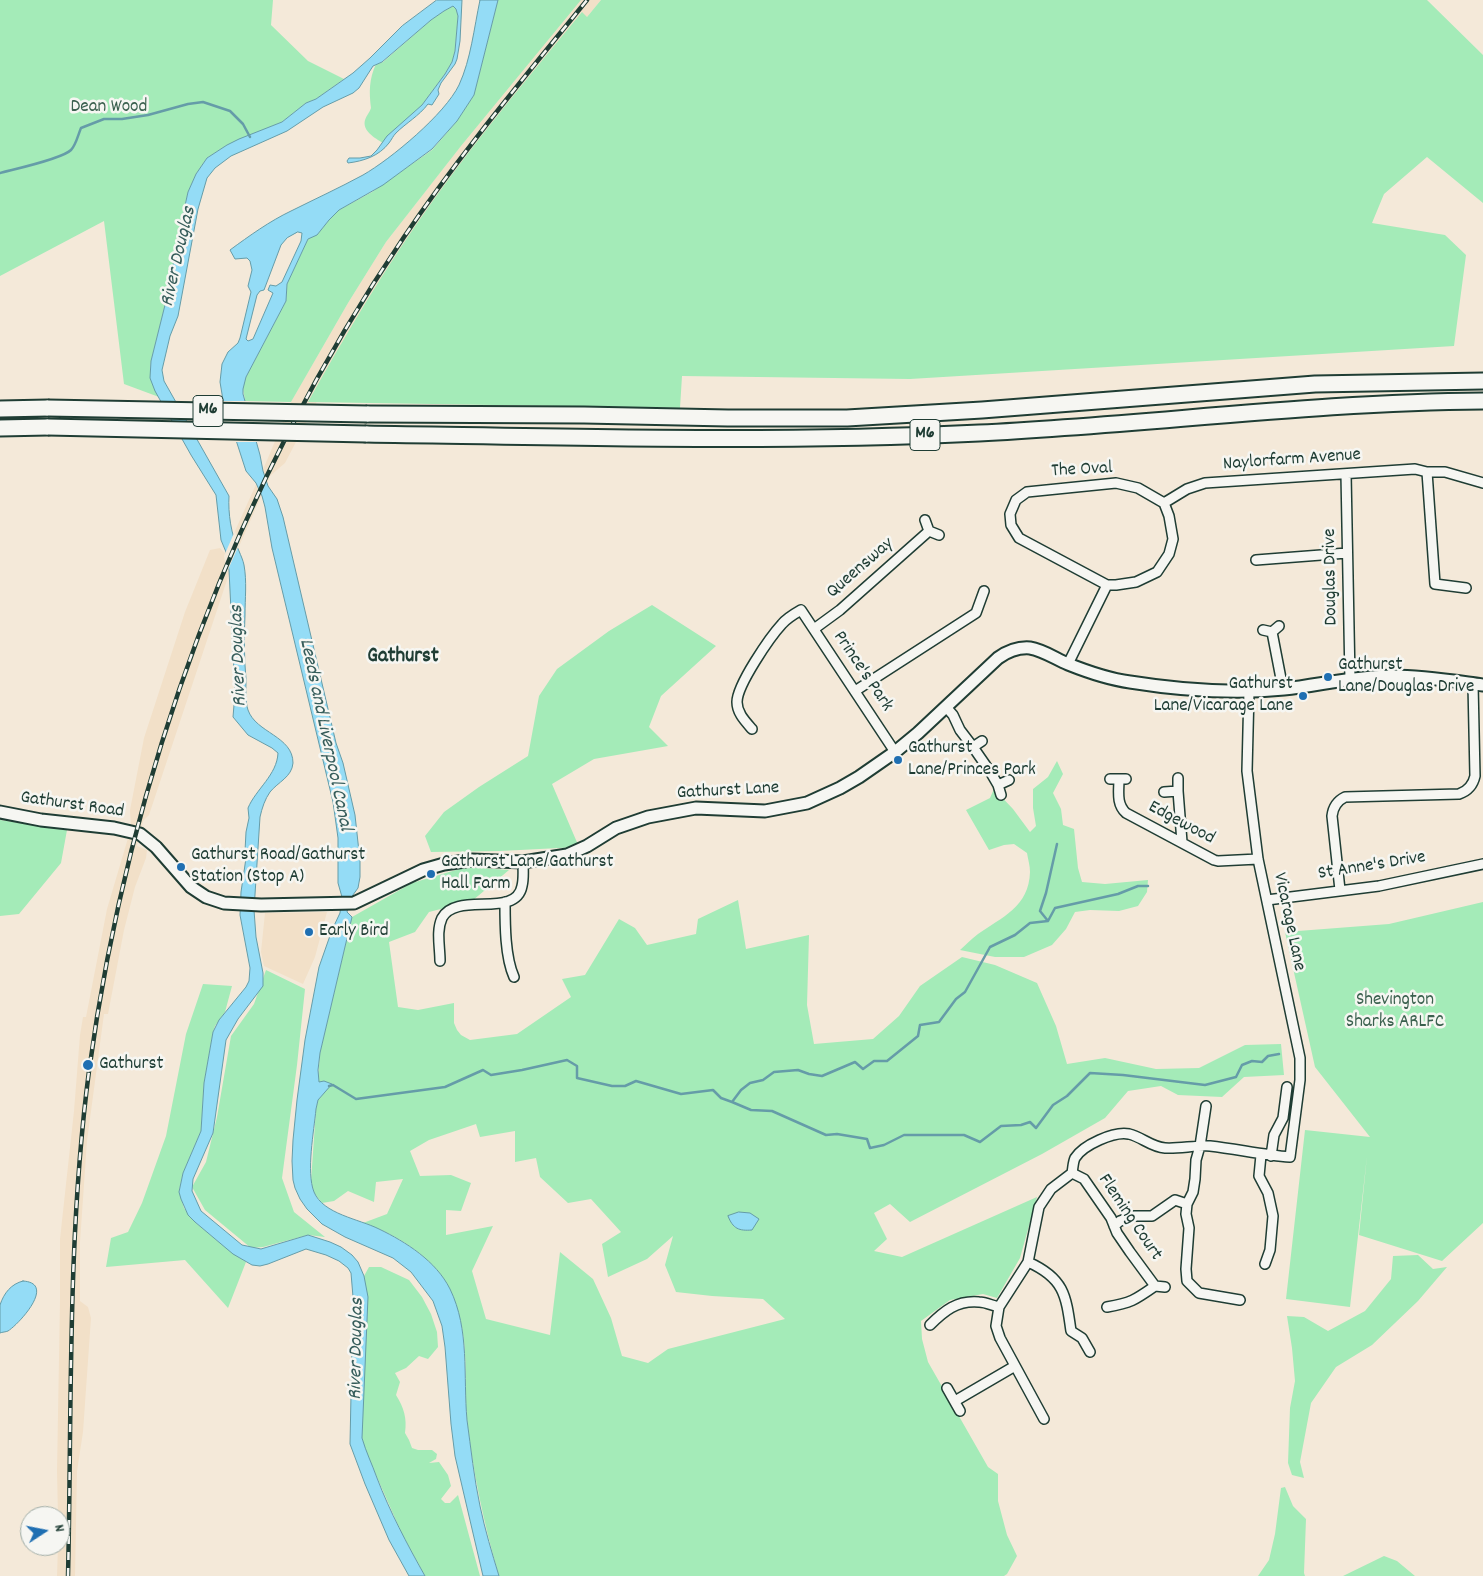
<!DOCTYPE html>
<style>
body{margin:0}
#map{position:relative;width:1483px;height:1576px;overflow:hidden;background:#f4e9d9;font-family:Dekko,sans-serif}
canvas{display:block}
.north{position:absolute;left:20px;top:1506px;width:50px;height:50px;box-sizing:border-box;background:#f6f6f2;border:1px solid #a0aca6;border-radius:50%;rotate:79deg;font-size:14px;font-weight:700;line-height:20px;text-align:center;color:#1f3d34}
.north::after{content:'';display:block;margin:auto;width:18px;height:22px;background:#1f6fb2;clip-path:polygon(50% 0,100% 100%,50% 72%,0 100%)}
</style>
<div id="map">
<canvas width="1483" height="1576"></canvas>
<div class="north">N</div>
</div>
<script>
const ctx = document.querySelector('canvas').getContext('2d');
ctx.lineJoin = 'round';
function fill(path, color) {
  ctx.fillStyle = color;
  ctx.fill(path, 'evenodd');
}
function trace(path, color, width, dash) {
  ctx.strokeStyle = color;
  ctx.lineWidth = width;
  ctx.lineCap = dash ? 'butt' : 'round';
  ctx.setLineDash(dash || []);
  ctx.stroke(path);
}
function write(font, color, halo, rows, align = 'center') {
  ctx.font = font + ' Dekko,sans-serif';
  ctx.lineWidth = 5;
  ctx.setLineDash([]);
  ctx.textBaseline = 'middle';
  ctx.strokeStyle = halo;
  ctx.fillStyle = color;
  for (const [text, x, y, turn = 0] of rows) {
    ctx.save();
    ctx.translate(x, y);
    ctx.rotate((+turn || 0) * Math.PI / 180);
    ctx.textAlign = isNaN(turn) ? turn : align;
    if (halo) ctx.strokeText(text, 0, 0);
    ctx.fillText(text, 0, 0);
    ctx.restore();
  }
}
fill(new Path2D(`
 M 581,0 L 601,0 L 587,17 L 346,346 L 285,463 L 270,476 L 230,567 L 231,568 L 149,815 L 143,821 L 137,846 L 147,850 L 146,858 L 135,887 L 124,930 L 108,1014 L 104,1014 L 87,1141 L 80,1242 L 80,1301 L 88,1307 L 91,1318 L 83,1432 L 77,1471 L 75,1576 L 57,1576 L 58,1546 L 60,1546 L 60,1516 L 58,1516 L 57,1471 L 60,1301 L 60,1239 L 74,1111 L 80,1035 L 83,1017 L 86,1017 L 107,909 L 131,828 L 130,810 L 144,738 L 185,612 L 210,550 L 220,548 L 225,553 L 268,458 L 292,400 L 348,303 L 386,242 L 461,146 Z
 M 327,912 L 315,957 L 303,984 L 264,966 L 261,952 L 265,913 Z`), '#f2e0c8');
fill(new Path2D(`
 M 0,0 L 273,0 L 271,25 L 308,61 L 344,79 L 316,99 L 306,103 L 282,122 L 227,145 L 207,158 L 196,174 L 188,192 L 180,228 L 167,297 L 151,361 C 149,374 152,386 159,397 L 124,384 L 104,221 L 0,276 Z
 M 498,0 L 581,0 L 461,146 L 386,242 L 348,303 L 291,402 L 245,401 L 243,388 L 246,377 L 286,301 L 287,284 L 307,241 L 310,237 L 317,235 L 329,220 L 339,210 L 372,192 L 432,150 L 457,121 L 474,95 Z
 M 601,0 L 1427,0 L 1483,55 L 1483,203 L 1427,157 L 1384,194 L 1372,223 L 1445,235 L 1466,255 L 1454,346 L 910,379 L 682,376 L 680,408 L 308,402 C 346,334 386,266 432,202 C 479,136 531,74 582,12 L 587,17 Z
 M 453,6 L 456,9 L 458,16 L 455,51 L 452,62 L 445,74 L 422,105 L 408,119 L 397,127 L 383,143 C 375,138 362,131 365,120 C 366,116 370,112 371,108 C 369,92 369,79 376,64 L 383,62 L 431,20 L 444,11 Z
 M 652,605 L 716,646 L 661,696 L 649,727 L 668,746 L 594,759 L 552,784 L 579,847 L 500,851 L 431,852 L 425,836 L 444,812 L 479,787 L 528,756 L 539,696 L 557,669 L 609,631 Z
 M 1057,761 L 1063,774 L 1053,793 L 1061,809 L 1063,825 L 1074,829 L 1078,868 L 1082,882 L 1105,884 L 1148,880 L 1147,892 L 1138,906 L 1119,911 L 1090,910 L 1075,912 L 1066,929 L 1052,945 L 1024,957 L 995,957 L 960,950 C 966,945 971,939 978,934 C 1002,917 1029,907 1030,872 C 1030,866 1028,859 1027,853 L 1014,844 L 1004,845 L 989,850 L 966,810 L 990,798 L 994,789 L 1013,809 L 1030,832 L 1036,826 L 1033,808 L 1033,789 L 1048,777 Z
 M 0,820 L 67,830 L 61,863 L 19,914 L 0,916 Z
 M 466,867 L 509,870 L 472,901 L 429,912 L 415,932 L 389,942 L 398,1007 L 418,1010 L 454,1003 L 454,1023 L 457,1030 L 461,1035 L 470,1040 L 517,1034 L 571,997 L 562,979 L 585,975 L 619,919 L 635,928 L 647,945 L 696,934 L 698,919 L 738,900 L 746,949 L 809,935 L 807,1005 L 814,1044 L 873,1039 L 899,1016 L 920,986 L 962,957 L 995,965 L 1037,983 L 1056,1026 L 1067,1064 L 1105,1058 L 1156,1069 L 1199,1068 L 1245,1045 L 1281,1044 L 1284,1075 L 1244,1077 L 1222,1097 L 1178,1095 L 1161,1086 L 1128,1091 L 1105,1118 L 1042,1154 L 910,1222 L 890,1204 L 874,1213 L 887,1239 L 874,1251 L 902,1257 L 1037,1197 L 1020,1258 L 997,1298 L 983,1294 L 950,1300 L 921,1321 L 922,1339 L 928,1362 L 988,1467 L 998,1474 L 998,1501 L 1007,1535 L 1017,1556 L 1007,1574 L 1004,1576 L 499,1576 C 484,1524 473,1473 467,1419 C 464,1389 468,1358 462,1328 C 459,1316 455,1300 449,1288 C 434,1257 394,1233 363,1223 L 387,1214 L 403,1179 L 376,1182 L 374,1202 L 348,1191 L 334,1201 L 322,1203 L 314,1193 L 311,1181 L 316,1109 L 318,1100 L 326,1090 L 319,1083 L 318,1078 L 320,1053 L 352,917 L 412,883 ZM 476,1124 L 480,1137 L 515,1131 L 515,1162 L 536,1158 L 540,1177 L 568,1203 L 591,1199 L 621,1232 L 602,1244 L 608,1277 L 647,1259 L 673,1236 L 665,1265 L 676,1292 L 712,1296 L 763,1299 L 785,1319 L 668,1349 L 648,1363 L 622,1356 L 611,1318 L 593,1279 L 560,1252 L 550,1335 L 486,1319 L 472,1271 L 493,1226 L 446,1235 L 446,1210 L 461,1211 L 471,1183 L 451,1175 L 420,1176 L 410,1151 L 429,1140 Z
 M 1483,902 L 1483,1223 L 1442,1261 L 1359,1235 L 1367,1156 L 1350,1307 L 1286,1299 L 1305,1130 L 1370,1137 L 1315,1067 L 1285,932 L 1389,924 Z
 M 266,970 L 305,989 L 297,1065 L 282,1178 L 294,1212 L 325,1237 L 308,1235 L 263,1247 L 251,1248 L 205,1210 L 192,1187 L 206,1162 L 217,1117 L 231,1036 L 254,1004 Z
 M 203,984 L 232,986 L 225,1012 L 215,1026 L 213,1032 L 204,1083 L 201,1131 L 183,1173 L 179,1191 L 184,1208 L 195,1222 L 219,1242 L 246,1262 L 228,1308 L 185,1260 L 106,1267 L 111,1238 L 128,1232 L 142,1203 L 166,1136 L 186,1034 Z
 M 1418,1255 L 1433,1269 L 1447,1267 L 1418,1301 L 1372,1345 L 1336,1367 L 1311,1403 L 1300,1462 L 1304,1478 L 1292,1475 L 1288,1463 L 1290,1408 L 1295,1381 L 1292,1348 L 1287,1316 L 1304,1317 L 1328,1331 L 1365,1311 L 1391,1279 L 1393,1256 Z
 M 369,1267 L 381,1267 L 409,1280 L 422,1297 L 431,1314 L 437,1332 L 438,1347 L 428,1359 L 419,1356 L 406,1368 L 395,1373 L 400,1382 L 396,1395 C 404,1408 407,1418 405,1433 L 409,1440 L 412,1448 L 418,1450 L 432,1450 L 437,1454 L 436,1459 L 429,1463 L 439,1462 L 448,1475 L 451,1486 L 441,1499 L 445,1503 L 450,1503 L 458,1495 L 480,1576 L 425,1576 L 402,1534 L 365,1450 L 362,1438 L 364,1276 Z
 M 1285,1487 L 1293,1506 L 1306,1519 L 1304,1573 L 1305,1576 L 1258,1576 L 1269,1560 L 1275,1534 L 1281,1488 Z
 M 1384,1556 L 1397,1561 L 1415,1576 L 1343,1576 Z`), '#a4ebb8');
const water = new Path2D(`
 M 437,0 L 462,0 L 460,41 L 457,59 L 455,64 L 441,83 L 438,90 L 439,94 L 432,105 L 428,104 C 419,116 406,123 396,133 C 393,136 392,139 389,143 C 379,156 364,161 348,163 L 347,161 L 349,158 L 360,158 L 371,156 L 377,150 L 387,136 L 422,105 L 445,74 L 452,62 L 455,51 L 458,16 L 456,9 L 453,6 L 444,11 L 431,20 L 382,62 L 373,66 L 359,88 L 353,93 L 323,107 L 287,131 L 231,156 L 215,168 L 207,178 L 198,209 L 178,316 L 170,336 L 162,370 L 164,381 L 229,496 C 228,513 231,535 239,551 C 241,556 243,560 244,565 C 247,581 245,599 245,615 C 244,636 244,658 246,679 C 246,689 245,701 248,710 C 256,733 293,736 293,763 C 292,777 278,782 270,792 C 265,799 262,808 260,817 L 254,910 L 256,937 L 263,973 L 263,986 L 238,1019 L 226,1040 L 213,1133 L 193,1179 L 192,1191 L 201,1211 L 242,1245 L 261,1249 L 308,1235 L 330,1242 L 341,1247 L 352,1255 L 358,1262 L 364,1276 L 368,1297 L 362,1438 C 366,1452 372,1464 377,1478 C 390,1512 407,1544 425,1576 L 409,1576 L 389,1540 L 365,1484 L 350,1444 L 353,1297 L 351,1273 L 348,1268 L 339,1261 L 326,1255 L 306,1249 L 268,1264 L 260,1266 L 252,1265 L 233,1254 L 195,1222 L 188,1215 L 181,1199 L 179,1192 L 183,1173 L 201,1131 L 204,1083 L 213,1032 L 219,1020 L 246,987 L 249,981 L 250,968 L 240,915 L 241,892 L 246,858 L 245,851 L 246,832 L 249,818 L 248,808 C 256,789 277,775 278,753 L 272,748 L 248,735 L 233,717 L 235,693 L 229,570 L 226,552 L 221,540 L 216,495 L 191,455 L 155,391 L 150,378 L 151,361 L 167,297 L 180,228 L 188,192 L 196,174 L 207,158 L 227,145 L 239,139 L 282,122 L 306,103 L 316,99 L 353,73 L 370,58 L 402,26 Z
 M 480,0 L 498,0 L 474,95 L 457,121 L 432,149 L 383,185 L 339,210 L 329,220 L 317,235 L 308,239 L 287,284 L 286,301 L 246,377 L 243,389 L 243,394 L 260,455 L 263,471 L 268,486 L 277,499 L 283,517 L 336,743 L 343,763 L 355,815 L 360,861 L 360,877 L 358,888 L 350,899 L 347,912 L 352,917 L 320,1053 L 318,1070 L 319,1082 L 324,1081 L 332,1084 L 318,1100 L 316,1109 C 314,1131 306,1172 314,1192 C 323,1214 359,1219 379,1229 C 406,1242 436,1261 450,1289 C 470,1330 463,1376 467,1420 C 471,1449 474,1478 480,1506 C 485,1530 492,1553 499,1576 L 483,1576 L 455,1456 L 451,1424 L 445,1347 L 442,1326 L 433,1301 L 411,1272 L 393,1258 L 345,1237 L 322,1224 L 307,1209 L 300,1199 L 295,1188 L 293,1180 L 292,1161 L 293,1140 L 297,1100 L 305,1040 L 319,967 L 332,930 L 340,913 L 342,897 L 338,883 L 338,838 L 333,802 L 272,548 L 265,507 L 262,496 L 256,483 L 246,471 L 223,400 L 220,382 L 222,364 L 228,352 L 238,343 L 240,338 L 251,292 L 248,286 L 252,270 L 250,261 L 247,258 L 235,259 L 230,250 C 249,236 270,221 291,211 C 315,199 339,188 363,175 C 391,159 445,114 459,85 C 471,59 474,28 480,0 ZM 298,232 L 302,233 L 301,241 L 282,282 L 276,286 L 270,285 L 268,290 L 273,293 L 253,339 L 248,341 L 246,339 L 257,295 L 260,291 L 264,290 L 281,245 L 287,238 Z
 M 739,1212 L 750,1213 L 759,1219 L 752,1230 C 739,1231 733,1229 728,1216 Z
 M 23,1281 C 57,1283 19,1324 8,1331 C 6,1332 2,1332 0,1333 L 0,1305 C 4,1293 11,1284 23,1281 Z`);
fill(water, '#94dcf6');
trace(water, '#659ca8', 1);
fill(new Path2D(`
 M 220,401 L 248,401 L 259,442 L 233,442 Z
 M 235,531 L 239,545 L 227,572 L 224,556 Z`), '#f4e9d9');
trace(new Path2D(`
 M 0,173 C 15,169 62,159 71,150 C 76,145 78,135 81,128 L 104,119 L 122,119 L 148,115 L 188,104 L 203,102 L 230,111 L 243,124 L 250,137
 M 1057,844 L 1046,893 L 1040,911 L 1048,921 L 1055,908 L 1118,894 L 1138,886 L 1148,886
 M 329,1086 L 333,1085 L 356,1099 L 445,1087 L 483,1070 L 491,1075 L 522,1070 L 567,1060 L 577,1066 L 577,1078 L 612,1086 L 625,1086 L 636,1081 L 681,1094 L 713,1090 L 721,1098 L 732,1102 L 741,1090 L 750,1083 L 763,1080 L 774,1072 L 798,1070 L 809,1074 L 822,1076 L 855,1062 L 863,1069 L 874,1061 L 887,1061 L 918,1036 L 920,1025 L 939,1022 L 956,999 L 965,992 L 990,947 L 1015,935 L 1030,923 L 1048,921
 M 732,1102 L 751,1110 L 772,1111 L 826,1135 L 837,1134 L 867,1139 L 870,1148 L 884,1145 L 904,1135 L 964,1135 L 980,1142 L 1001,1126 L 1021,1125 L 1030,1122 L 1036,1128 L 1053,1105 L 1067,1096 L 1090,1073 L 1123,1075 L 1205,1085 L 1236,1077 L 1242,1065 L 1252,1061 L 1262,1062 L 1268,1056 L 1279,1054`), '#659ca8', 2.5);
const street = new Path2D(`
 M 1427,472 L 1435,584 L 1466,588
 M 1346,474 L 1350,679
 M 1116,483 L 1138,488 L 1164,503 L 1169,516 L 1173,539 L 1169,554 L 1157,572 L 1136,582 L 1116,585 L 1107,585 L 1019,538 L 1011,525 L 1010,514 L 1016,500 L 1027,492 Z
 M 1164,503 L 1187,489 L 1205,483 L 1415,469 L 1427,472 L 1445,472 L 1483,483
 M 925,520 L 929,531 L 939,535
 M 1256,560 L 1347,553
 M 814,629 L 840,610 L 929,531
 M 1263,630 L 1272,632 L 1279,626
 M 1272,632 L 1283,689
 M 1068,664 L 1107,585
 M 855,691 L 976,613 L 984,591
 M 946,707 L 953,715 L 960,730 L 973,747
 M 752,729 C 745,721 737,713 737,702 C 737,685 770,637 782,624 C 787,618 794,614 801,610 L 895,752
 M 982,741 L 973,747 L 991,773 L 998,785
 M 1110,779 L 1126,779
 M 1119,779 C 1119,791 1116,804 1126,813 L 1214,860 L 1218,861 L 1258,859
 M 1178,791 L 1182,842
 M 1164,792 L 1178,791 L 1178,778
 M 1001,795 L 998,785 L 1009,780
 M 1340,890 L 1332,816 C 1333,807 1337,801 1345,797 L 1459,794 C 1468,791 1473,785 1475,776 L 1473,684
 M 1267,900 L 1379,886 L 1483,864
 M 505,902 C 505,924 505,957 514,977
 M 440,961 C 440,947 436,931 442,918 C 456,891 516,919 522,886 C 524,878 523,870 523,862
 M 1261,1155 L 1259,1176 L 1268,1193 L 1273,1216 L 1270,1250 L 1265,1264
 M 1271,1156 L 1274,1135 L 1283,1118 L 1287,1087
 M 1072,1173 L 1084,1179 L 1111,1218 L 1117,1233 L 1130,1252 L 1155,1286
 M 1114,1226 L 1120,1221 L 1134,1216 L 1152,1216 L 1175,1200 L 1187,1204
 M 1028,1262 C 1064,1278 1066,1295 1071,1331 L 1082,1338 L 1090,1352
 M 1187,1281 L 1186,1269 L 1189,1228 L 1186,1214 L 1187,1204 L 1193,1192 L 1195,1179 L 1196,1160 L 1200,1146 L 1206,1106
 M 1187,1281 L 1199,1293 L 1240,1300
 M 1107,1307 C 1131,1303 1135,1300 1155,1286 L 1165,1287
 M 930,1325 C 944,1311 957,1300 979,1302 C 986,1302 993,1306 999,1307
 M 947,1388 L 960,1411
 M 955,1401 L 1015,1366
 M 1044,1419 L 1000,1338 L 996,1326 L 999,1307 L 1028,1262 L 1039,1207 L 1051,1189 L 1072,1173 C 1073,1168 1073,1162 1075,1158 C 1083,1145 1114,1131 1129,1134 C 1142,1137 1151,1147 1165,1148 C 1179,1149 1196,1145 1210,1146 C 1237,1149 1263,1155 1290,1157 L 1300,1080 L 1300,1058 L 1258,859 L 1247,771 L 1249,691`);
const secondary = new Path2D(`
 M 0,812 L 41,820 L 114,828 L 140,834 L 156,847 L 191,887 L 206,897 L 224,903 L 261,905 L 354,903 L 423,870 L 444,864 L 472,860 L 523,862 L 567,855 L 587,846 L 616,828 L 648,817 L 696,808 L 765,811 L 807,803 L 840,788 L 859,777 L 895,752 L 918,733 L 998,658 C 1008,651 1018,647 1030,648 C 1043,650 1056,659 1068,664 C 1088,672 1108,679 1130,682 C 1180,690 1233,694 1284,689 C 1320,685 1356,676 1393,676 C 1423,676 1453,681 1483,685`);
const highway = new Path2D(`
 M 0,409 L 48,408
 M 367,414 L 584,415 L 728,418 L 847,418 L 982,410 L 1315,384 L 1483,381
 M 0,428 L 48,427
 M 366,434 C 570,437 775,443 979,433 C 1147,425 1314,402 1483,401`);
trace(street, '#1f3d34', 12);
trace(secondary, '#1f3d34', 15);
trace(highway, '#1f3d34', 19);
trace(street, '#f6f6f2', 9);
trace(secondary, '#f6f6f2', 11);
trace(highway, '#f6f6f2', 15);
const rail = new Path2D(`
 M 68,1576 C 72,1408 67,1238 89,1071 C 129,775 236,485 404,237 C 460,154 524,78 587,0`);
trace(rail, '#1f3d34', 4.5);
trace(rail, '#f6f6f2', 2.5, [8]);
const highwayBridge = new Path2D(`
 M 48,408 L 367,414
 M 48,427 L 366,434`);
trace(highwayBridge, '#1f3d34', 19, []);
trace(highwayBridge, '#f6f6f2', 15);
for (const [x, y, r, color] of [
 [1328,677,5,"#1f6fb2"],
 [1303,696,5,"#1f6fb2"],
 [898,760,5,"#1f6fb2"],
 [181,867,5,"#1f6fb2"],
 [431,874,5,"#1f6fb2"],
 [309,932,5,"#1f6fb2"],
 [88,1065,6,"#1f6fb2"]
]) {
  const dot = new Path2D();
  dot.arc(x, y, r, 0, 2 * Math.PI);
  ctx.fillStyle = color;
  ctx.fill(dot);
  trace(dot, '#f6f6f2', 2);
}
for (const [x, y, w] of [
 [208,411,30],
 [925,435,30]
]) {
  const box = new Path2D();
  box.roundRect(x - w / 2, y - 15.5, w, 31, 4);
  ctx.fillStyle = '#f6f6f2';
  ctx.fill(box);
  trace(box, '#1f3d34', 1);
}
write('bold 18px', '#1f3d34', null, [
 ["M6",208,411],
 ["M6",925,435]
]);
write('19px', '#3a604e', '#f6f6f2', [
 ["Dean Wood",109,108],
 ["Shevington",1395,1001],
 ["Sharks ARLFC",1395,1023]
]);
write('19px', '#1f3d34', '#f6f6f2', [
 ["Naylorfarm Avenue",1292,461,-4],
 ["The Oval",1082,471,-3],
 ["Queensway",861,569,-41],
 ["Douglas Drive",1332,577,-91],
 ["Prince's Park",862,672,56],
 ["Gathurst Lane",728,792,-3],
 ["Gathurst Road",72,806,8],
 ["Edgewood",1181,824,28],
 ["St Anne's Drive",1372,867,-9],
 ["Vicarage Lane",1288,922,78],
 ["Fleming Court",1129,1218,56]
]);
write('19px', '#1f3d34', '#f6f6f2', [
 ["Gathurst",1338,666],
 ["Lane/Douglas Drive",1338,688],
 ["Gathurst",1293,685,"right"],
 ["Lane/Vicarage Lane",1293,707,"right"],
 ["Gathurst",908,749],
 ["Lane/Princes Park",908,771],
 ["Gathurst Road/Gathurst",191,856],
 ["Station (Stop A)",191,878],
 ["Gathurst Lane/Gathurst",441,863],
 ["Hall Farm",441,885],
 ["Early Bird",319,932],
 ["Gathurst",99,1065]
], 'left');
write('italic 20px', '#365d5b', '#f6f6f2', [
 ["River Douglas",180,257,-77],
 ["River Douglas",240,656,-92],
 ["Leeds and Liverpool Canal",324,735,78],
 ["River Douglas",358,1349,-89]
]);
write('bold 21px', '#1f3d34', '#f6f6f2', [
 ["Gathurst",403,658]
]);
</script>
